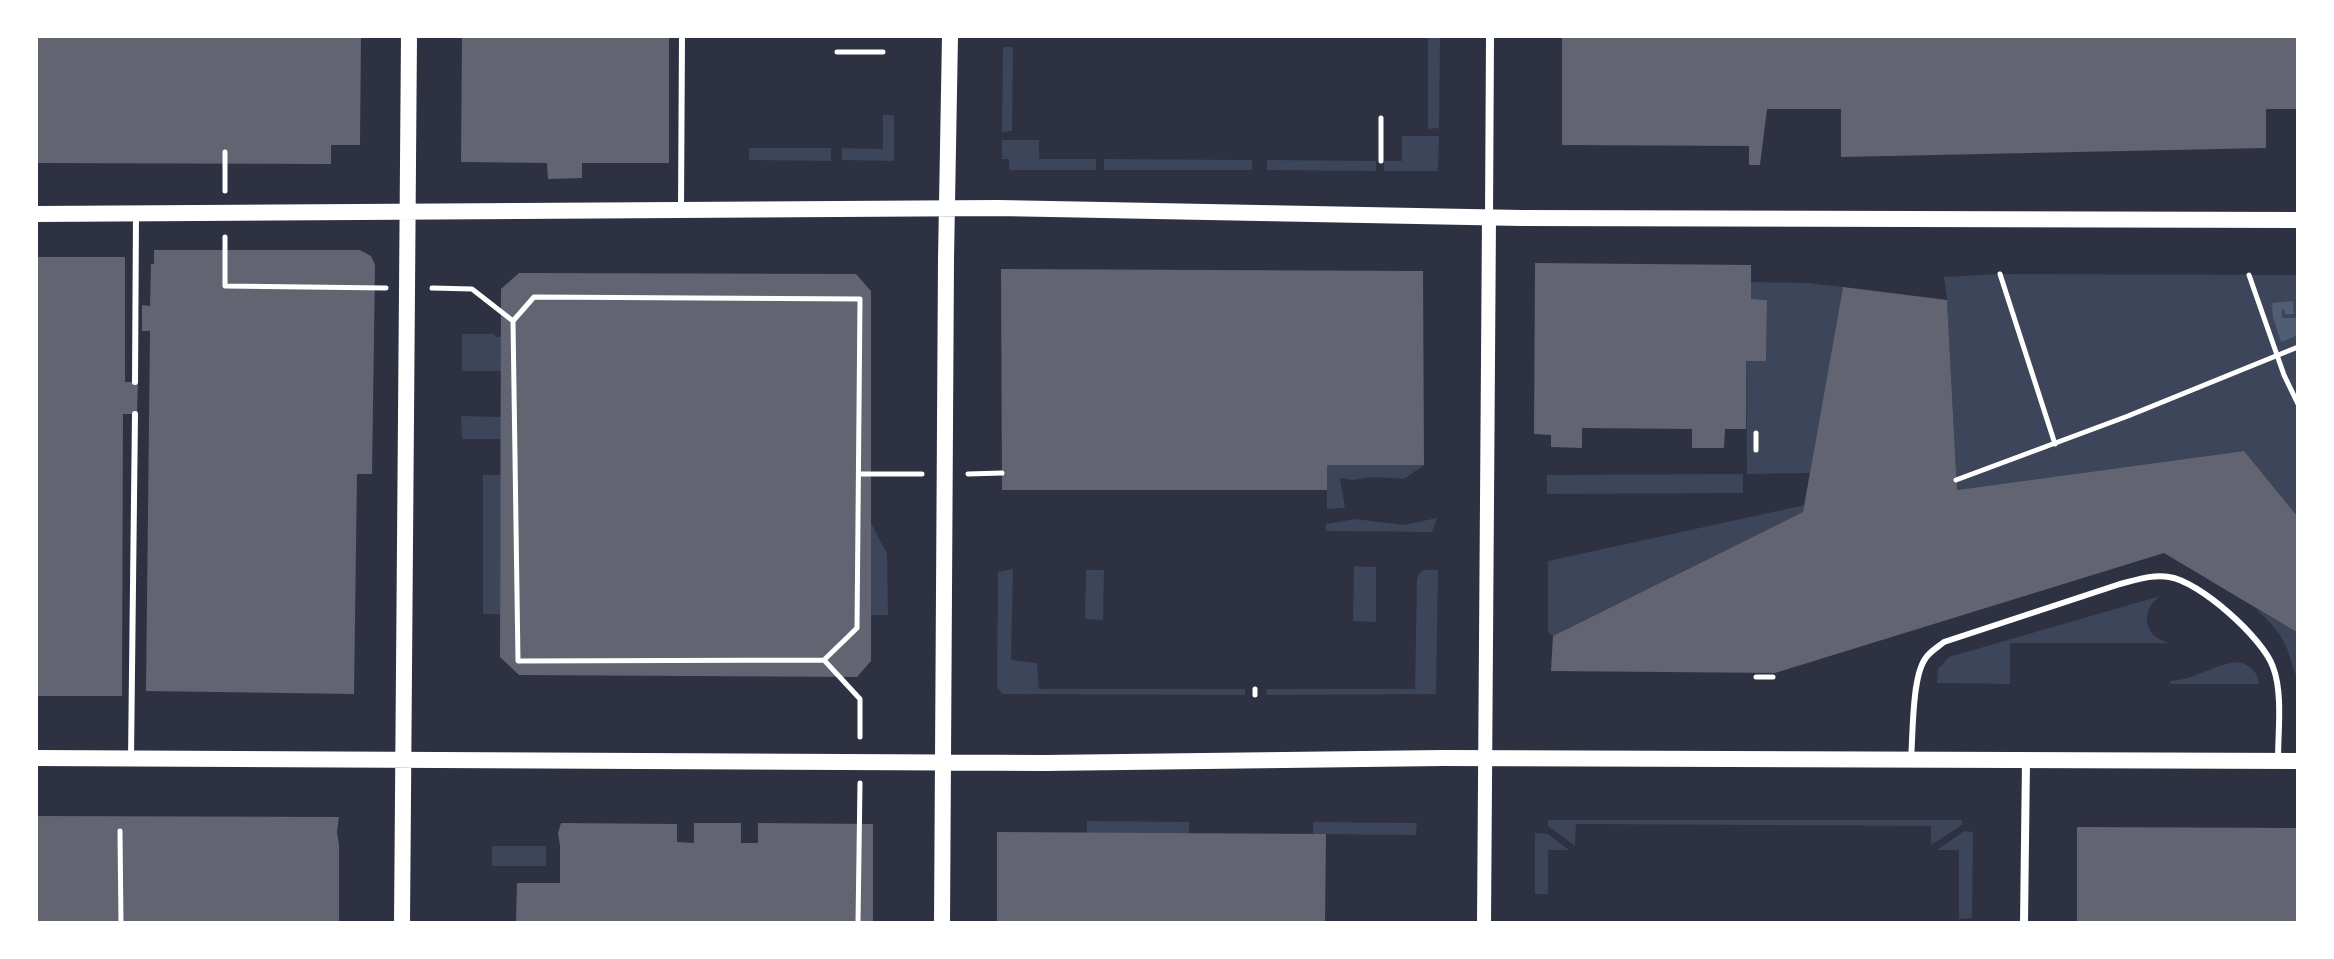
<!DOCTYPE html>
<style>
body{margin:0}
#map{position:relative;width:2334px;height:959px;overflow:hidden;background:#2d3142;font-family:"Alegreya Sans",sans-serif}
canvas{display:block}
.frame{position:absolute;inset:0;border:38px solid #fff;pointer-events:none}
</style>
<div id="map">
<canvas width="2334" height="959"></canvas>
<div class="frame"></div>
</div>
<script>
const ctx = document.querySelector('canvas').getContext('2d');
ctx.lineJoin = 'round';
function fill(path, color) {
  ctx.fillStyle = color;
  ctx.fill(path, 'evenodd');
}
function trace(path, color, width, dash) {
  ctx.strokeStyle = color;
  ctx.lineWidth = width;
  ctx.lineCap = dash ? 'butt' : 'round';
  ctx.setLineDash(dash || []);
  ctx.stroke(path);
}
fill(new Path2D(`
 M 1428,36 L 1440,36 L 1439,128 L 1428,129 Z
 M 1003,47 L 1013,47 L 1012,131 L 1002,132 Z
 M 883,115 L 894,115 L 894,161 L 842,160 L 842,148 L 883,149 Z
 M 1402,136 L 1439,136 L 1438,171 L 1384,171 L 1384,161 L 1402,161 Z
 M 1002,140 L 1039,140 L 1039,159 L 1096,159 L 1096,170 L 1009,170 L 1009,159 L 1002,159 Z
 M 749,148 L 831,148 L 831,161 L 749,160 Z
 M 1104,159 L 1252,160 L 1252,170 L 1104,170 Z
 M 1267,160 L 1376,161 L 1376,171 L 1267,170 Z
 M 2000,274 L 2298,275 L 2298,517 L 2244,451 L 1957,490 L 1947,300 L 1944,277 Z
 M 1751,282 L 1808,283 L 1843,287 L 1810,473 L 1747,474 L 1746,361 L 1766,361 L 1767,300 L 1751,299 Z
 M 462,334 L 495,334 L 495,337 L 501,337 L 501,371 L 462,371 Z
 M 461,416 L 501,417 L 501,439 L 462,439 Z
 M 1327,465 L 1424,465 L 1404,479 L 1374,477 L 1352,480 L 1340,478 L 1345,508 L 1327,509 Z
 M 1743,474 L 1743,493 L 1547,494 L 1547,475 Z
 M 483,475 L 501,475 L 500,614 L 483,614 Z
 M 1805,505 L 1803,512 L 1553,636 L 1548,632 L 1548,561 Z
 M 1437,518 L 1432,532 L 1326,531 L 1326,524 L 1355,519 L 1404,525 Z
 M 871,523 L 887,554 L 888,615 L 871,615 Z
 M 1354,566 L 1376,567 L 1376,622 L 1353,621 Z
 M 1013,569 L 1011,660 L 1037,663 L 1039,689 L 1245,689 L 1245,695 L 1002,694 L 997,687 L 998,572 Z
 M 1086,570 L 1104,570 L 1103,620 L 1085,619 Z
 M 1424,570 L 1438,570 L 1436,694 L 1266,695 L 1267,689 L 1415,689 L 1417,579 L 1419,574 Z
 M 2160,596 C 2139,611 2144,638 2170,643 L 2010,643 L 2010,684 L 1937,683 L 1938,669 L 1949,657 Z
 M 2255,608 L 2298,633 L 2298,678 C 2293,671 2292,663 2289,654 C 2283,635 2269,621 2255,608 Z
 M 2236,662 C 2250,664 2257,670 2259,684 L 2170,684 L 2170,681 C 2194,680 2213,665 2236,662 Z
 M 1548,820 L 1962,820 L 1962,825 L 1931,845 L 1931,826 L 1576,824 L 1575,846 L 1548,826 Z
 M 1087,821 L 1189,822 L 1189,833 L 1087,833 Z
 M 1313,822 L 1417,823 L 1416,835 L 1313,834 Z
 M 1964,831 L 1973,832 L 1972,918 L 1959,919 L 1959,850 L 1937,850 Z
 M 1535,833 L 1548,834 L 1569,850 L 1548,850 L 1548,894 L 1535,894 Z
 M 492,846 L 546,846 L 546,866 L 492,866 Z`), '#3c4559');
fill(new Path2D(`
 M 2293,301 L 2294,314 L 2285,314 L 2284,309 L 2282,310 L 2282,318 L 2298,318 L 2298,335 L 2281,342 L 2273,317 L 2272,303 Z`), '#4f5d75');
fill(new Path2D(`
 M 36,36 L 361,36 L 360,145 L 331,145 L 331,164 L 36,163 Z
 M 462,36 L 669,36 L 669,163 L 582,163 L 582,178 L 548,179 L 547,163 L 461,162 Z
 M 1562,36 L 2298,36 L 2298,109 L 2266,109 L 2266,148 L 1841,157 L 1841,109 L 1767,109 L 1760,165 L 1749,165 L 1749,146 L 1562,145 Z
 M 154,250 L 360,250 L 371,256 L 375,265 L 372,474 L 357,474 L 354,694 L 146,691 L 150,331 L 142,331 L 142,305 L 150,306 L 151,264 L 154,264 Z
 M 36,257 L 125,257 L 125,382 L 138,382 L 137,414 L 123,414 L 122,696 L 36,696 Z
 M 1535,263 L 1751,265 L 1751,299 L 1767,300 L 1766,361 L 1746,361 L 1746,429 L 1725,429 L 1724,448 L 1692,448 L 1692,429 L 1582,428 L 1582,448 L 1551,447 L 1551,435 L 1534,434 Z
 M 1001,269 L 1423,271 L 1424,465 L 1327,465 L 1327,490 L 1002,490 Z
 M 519,273 L 856,274 L 871,291 L 871,661 L 857,677 L 519,675 L 500,657 L 501,289 Z
 M 1843,287 L 1947,300 L 1957,490 L 2244,451 L 2298,517 L 2298,633 L 2164,553 L 1775,673 L 1551,671 L 1553,636 L 1803,512 Z
 M 36,816 L 339,817 L 337,832 L 339,845 L 339,923 L 36,923 Z
 M 561,823 L 677,824 L 677,842 L 694,843 L 694,823 L 741,823 L 741,843 L 758,843 L 758,823 L 873,824 L 873,923 L 516,923 L 517,883 L 560,883 L 560,846 L 558,833 Z
 M 2077,827 L 2298,828 L 2298,923 L 2077,923 Z
 M 997,832 L 1326,834 L 1325,923 L 997,923 Z`), '#626471');
trace(new Path2D(`
 M 837,52 L 883,52
 M 225,152 L 225,191
 M 1381,161 L 1381,118
 M 225,237 L 225,286 L 386,288
 M 2000,274 L 2055,444
 M 2249,275 L 2284,375 L 2298,404
 M 432,288 L 472,289 L 513,321
 M 534,297 L 860,299 L 857,628 L 824,660 L 518,661 L 513,321 Z
 M 1756,450 L 1756,433
 M 859,474 L 922,474
 M 968,474 L 1002,473
 M 1956,480 L 2128,416 L 2298,347
 M 824,660 L 860,699 L 860,737
 M 1756,677 L 1773,677
 M 1255,689 L 1255,695
 M 120,831 L 121,923
 M 858,923 L 860,783`), '#fff', 5);
trace(new Path2D(`
 M 681,208 L 682,36
 M 135,382 L 136,214
 M 131,757 L 135,414
 M 1911,759 C 1913,734 1912,678 1925,659 C 1929,652 1938,647 1944,642 L 2120,584 C 2136,580 2153,574 2169,577 C 2199,581 2263,638 2273,667 C 2283,693 2278,732 2278,759`), '#fff', 6);
trace(new Path2D(`
 M 1489,217 L 1490,36
 M 2024,923 L 2026,761`), '#fff', 8);
trace(new Path2D(`
 M 1484,923 L 1489,218`), '#fff', 14);
trace(new Path2D(`
 M 36,214 L 998,208 L 1521,218 L 2298,220
 M 36,758 L 1044,763 L 1443,758 L 2298,761
 M 402,923 L 409,36
 M 942,923 L 946,259 L 950,36`), '#fff', 16);
</script>
